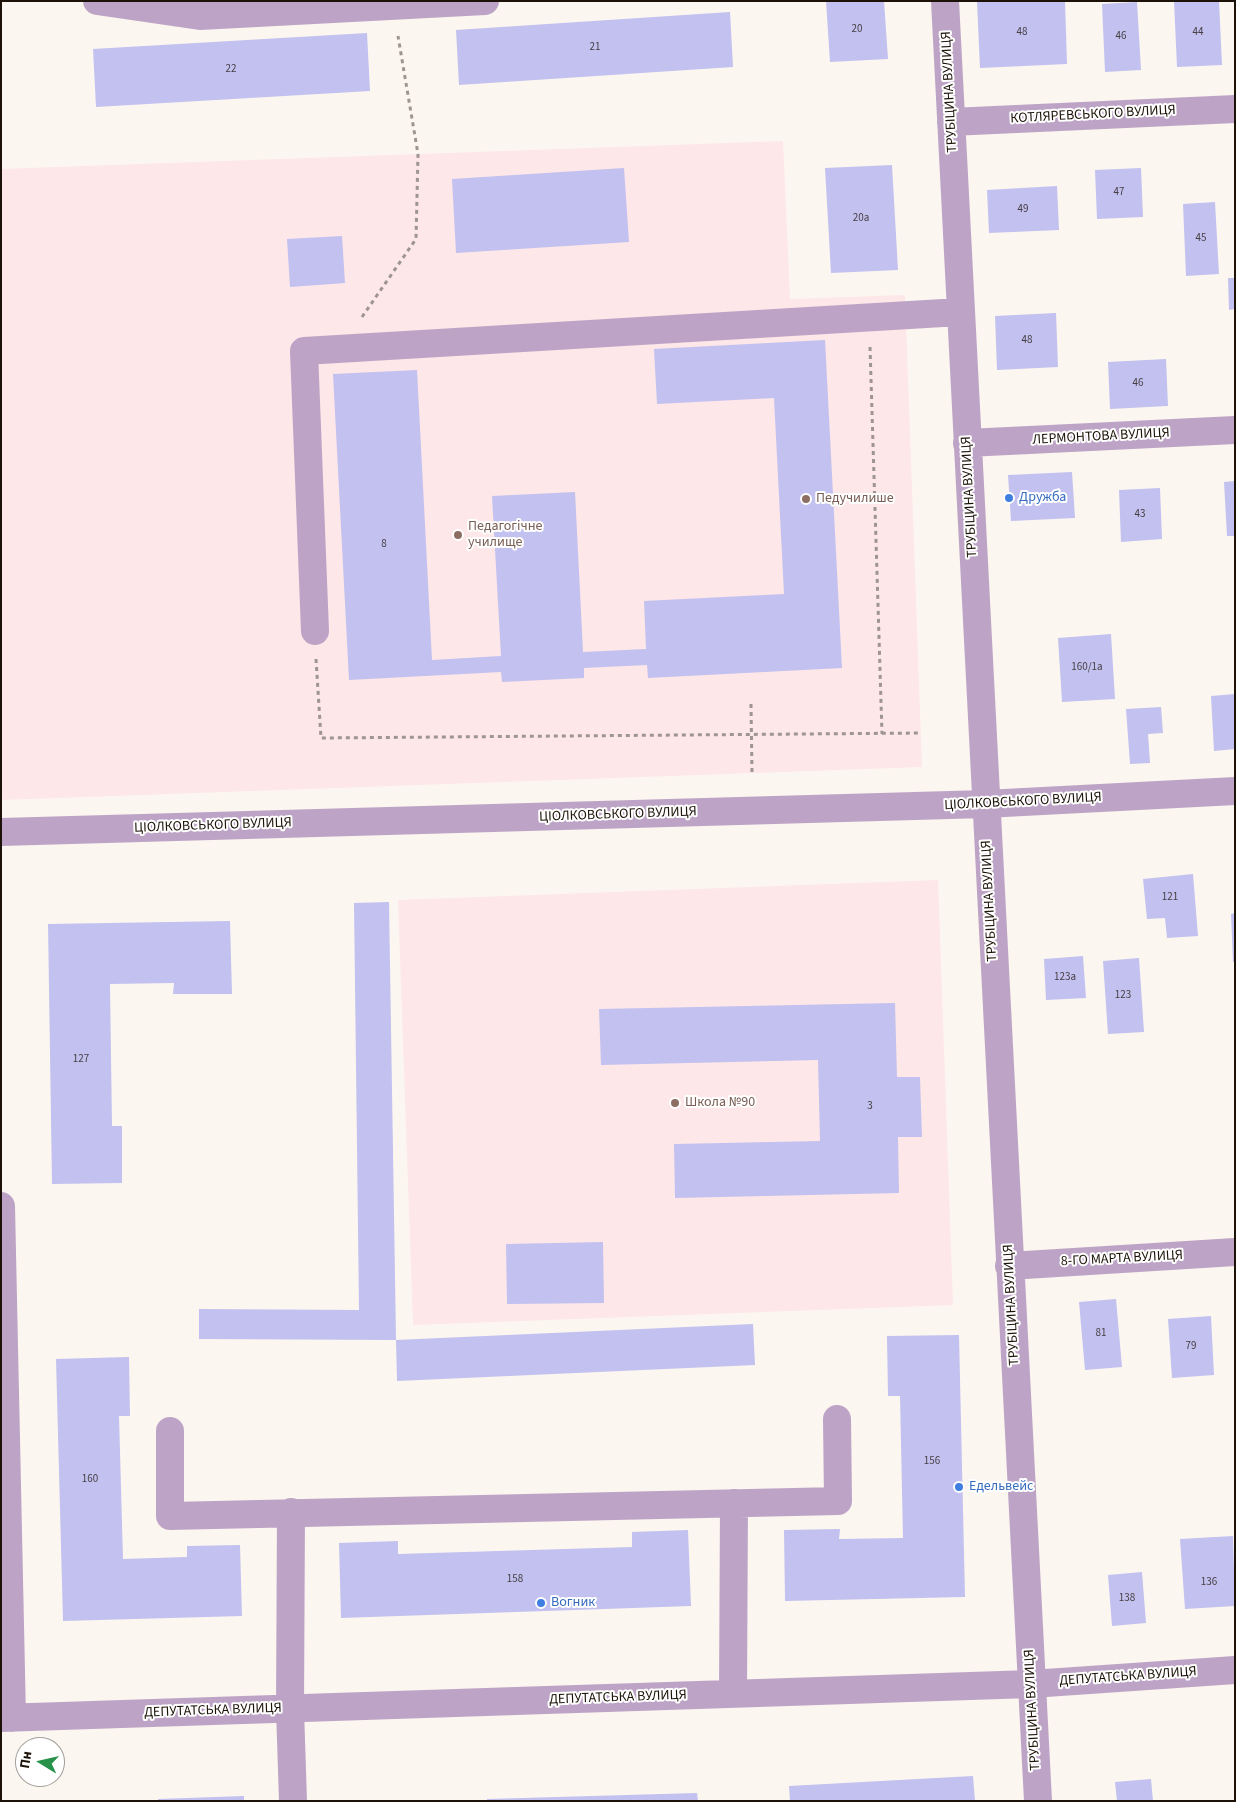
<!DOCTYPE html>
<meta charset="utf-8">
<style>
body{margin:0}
#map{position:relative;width:1236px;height:1802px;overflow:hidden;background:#fcf6f0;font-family:"Source Sans 3",sans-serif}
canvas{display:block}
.frame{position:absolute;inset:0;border:2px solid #1c1208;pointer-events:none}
.north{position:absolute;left:15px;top:1737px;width:50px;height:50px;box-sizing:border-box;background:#fff;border:1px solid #a4a09c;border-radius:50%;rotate:279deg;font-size:14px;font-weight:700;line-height:20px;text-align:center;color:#1c1208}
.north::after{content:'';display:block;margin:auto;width:18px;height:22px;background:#28924a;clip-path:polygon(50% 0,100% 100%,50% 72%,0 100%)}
</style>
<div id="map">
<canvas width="1236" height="1802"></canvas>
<div class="frame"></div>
<div class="north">Пн</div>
</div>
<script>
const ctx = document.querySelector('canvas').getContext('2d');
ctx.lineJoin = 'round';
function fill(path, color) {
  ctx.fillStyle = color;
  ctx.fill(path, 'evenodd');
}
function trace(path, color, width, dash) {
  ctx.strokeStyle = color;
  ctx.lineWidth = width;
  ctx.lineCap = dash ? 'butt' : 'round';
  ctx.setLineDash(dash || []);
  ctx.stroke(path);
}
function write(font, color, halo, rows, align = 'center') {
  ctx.font = font + ' "Source Sans 3",sans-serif';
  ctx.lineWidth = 4;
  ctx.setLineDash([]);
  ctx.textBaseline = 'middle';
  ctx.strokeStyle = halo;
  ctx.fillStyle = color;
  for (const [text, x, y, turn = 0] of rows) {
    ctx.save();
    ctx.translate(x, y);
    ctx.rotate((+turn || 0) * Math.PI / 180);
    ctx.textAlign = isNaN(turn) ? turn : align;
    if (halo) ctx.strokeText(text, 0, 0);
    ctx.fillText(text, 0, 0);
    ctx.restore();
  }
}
fill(new Path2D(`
 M 783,141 L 790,299 L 905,295 L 922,767 L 1,800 L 1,169 Z
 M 938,880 L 953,1305 L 413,1325 L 398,900 Z`), '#fde7e8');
fill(new Path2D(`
 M 826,1 L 884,1 L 888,59 L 830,62 Z
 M 1065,1 L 1067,64 L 980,68 L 977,2 Z
 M 1174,1 L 1219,1 L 1222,65 L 1177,67 Z
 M 1137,2 L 1141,70 L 1105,72 L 1102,4 Z
 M 730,12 L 733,67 L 459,85 L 456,30 Z
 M 367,33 L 370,91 L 96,107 L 93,49 Z
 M 892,165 L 898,270 L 831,273 L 825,168 Z
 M 624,168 L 629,242 L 456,253 L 452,179 Z
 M 1141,168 L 1143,217 L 1097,219 L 1095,170 Z
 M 1057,186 L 1059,230 L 989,233 L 987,190 Z
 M 1215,202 L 1219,274 L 1186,276 L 1183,204 Z
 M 342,236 L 345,283 L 290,287 L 287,239 Z
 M 1228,278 L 1235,278 L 1235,309 L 1229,310 Z
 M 1056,313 L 1058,367 L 997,370 L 995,316 Z
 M 825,340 L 842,668 L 648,678 L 647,665 L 584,668 L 584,678 L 502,682 L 501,672 L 349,680 L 333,374 L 417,370 L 432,660 L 501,656 L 492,496 L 575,492 L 583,652 L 646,649 L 644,601 L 784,594 L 774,398 L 657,404 L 654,349 Z
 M 1166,359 L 1168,406 L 1110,409 L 1108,362 Z
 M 1072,472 L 1075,518 L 1011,521 L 1008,475 Z
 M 1235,481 L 1235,536 L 1227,536 L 1224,482 Z
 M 1160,488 L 1162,539 L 1121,542 L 1119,490 Z
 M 1111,634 L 1115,699 L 1062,702 L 1058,638 Z
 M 1235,694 L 1235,749 L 1214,751 L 1211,696 Z
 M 1161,707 L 1163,733 L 1148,734 L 1150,763 L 1130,764 L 1126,709 Z
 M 1193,874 L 1198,936 L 1167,938 L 1165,918 L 1147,919 L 1143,879 Z
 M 389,902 L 396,1340 L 753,1324 L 755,1365 L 397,1381 L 396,1340 L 199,1339 L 199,1309 L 359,1310 L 354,903 Z
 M 1235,913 L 1235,962 L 1233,962 L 1231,914 Z
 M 230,921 L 232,994 L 173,994 L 174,983 L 110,984 L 112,1126 L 122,1126 L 122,1183 L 52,1184 L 48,924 Z
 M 1083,956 L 1086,998 L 1046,1000 L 1044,959 Z
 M 1139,958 L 1144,1032 L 1108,1034 L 1103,961 Z
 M 895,1003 L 897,1077 L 920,1077 L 922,1137 L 898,1137 L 899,1193 L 675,1198 L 674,1144 L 820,1141 L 818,1060 L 601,1065 L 599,1009 Z
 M 603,1242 L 604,1303 L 507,1304 L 506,1244 Z
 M 1116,1299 L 1122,1367 L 1085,1370 L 1079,1302 Z
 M 1211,1316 L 1214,1375 L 1172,1378 L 1168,1319 Z
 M 959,1335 L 965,1597 L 785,1601 L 784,1530 L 840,1529 L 839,1539 L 903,1538 L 900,1396 L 888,1396 L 887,1336 Z
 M 129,1357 L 130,1416 L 119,1416 L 123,1559 L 187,1557 L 187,1546 L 240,1545 L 242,1616 L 63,1621 L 56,1359 Z
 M 688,1530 L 691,1606 L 341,1618 L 339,1543 L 398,1541 L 398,1554 L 632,1547 L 632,1532 Z
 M 1233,1536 L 1235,1606 L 1185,1609 L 1180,1539 Z
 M 1142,1572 L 1146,1623 L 1112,1626 L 1108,1575 Z
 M 973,1776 L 975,1801 L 790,1801 L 789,1786 Z
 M 1151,1779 L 1153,1801 L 1117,1801 L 1115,1782 Z
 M 697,1793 L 698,1801 L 487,1801 L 487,1799 Z
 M 244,1796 L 244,1801 L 158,1801 L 158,1799 Z`), '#c2c1ef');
trace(new Path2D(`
 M 362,317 L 416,239 L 418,154 L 398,36
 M 870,347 L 882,734
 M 316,659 L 321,738 L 921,733
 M 751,704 L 752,773`), '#9e968e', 3, [4, 4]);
trace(new Path2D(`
 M 97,1 L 200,16 L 485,1
 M 945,1 L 1038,1801
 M 951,122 L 1235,109
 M 967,443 L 1235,430
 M 315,631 L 304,351 L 960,312
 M 1,832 L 985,804 L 1235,791
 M 1,1206 L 12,1718
 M 1009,1266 L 1235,1252
 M 170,1431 L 170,1516 L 838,1501 L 837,1419
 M 291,1512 L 290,1709 L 293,1801
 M 733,1694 L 734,1503
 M 1,1718 L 1031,1684 L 1235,1670`), '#bda4c6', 28);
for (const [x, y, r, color] of [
 [1009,498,5,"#3f7fe0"],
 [806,499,5,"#8d6e63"],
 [458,535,5,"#8d6e63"],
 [675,1103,5,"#8d6e63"],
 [959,1487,5,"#3f7fe0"],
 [541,1603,5,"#3f7fe0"]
]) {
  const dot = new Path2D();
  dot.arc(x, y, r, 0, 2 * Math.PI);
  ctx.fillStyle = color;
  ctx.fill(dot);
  trace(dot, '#fff', 2);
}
write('11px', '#463e42', null, [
 ["20",857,30],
 ["48",1022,33],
 ["44",1198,33],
 ["46",1121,37],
 ["21",595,48],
 ["22",231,70],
 ["47",1119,193],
 ["49",1023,210],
 ["20а",861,219],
 ["45",1201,239],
 ["48",1027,341],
 ["46",1138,384],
 ["43",1140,515],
 ["8",384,545],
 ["160/1а",1087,668],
 ["121",1170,898],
 ["123а",1065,978],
 ["123",1123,996],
 ["127",81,1060],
 ["3",870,1107],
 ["81",1101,1334],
 ["79",1191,1347],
 ["156",932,1462],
 ["160",90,1480],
 ["158",515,1580],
 ["136",1209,1583],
 ["138",1127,1599]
]);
write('14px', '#1c1208', '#fff', [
 ["ТРУБІЦИНА ВУЛИЦЯ",950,92,-93],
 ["КОТЛЯРЕВСЬКОГО ВУЛИЦЯ",1093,115,-3],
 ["ЛЕРМОНТОВА ВУЛИЦЯ",1101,437,-3],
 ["ТРУБІЦИНА ВУЛИЦЯ",970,497,-93],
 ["ЦІОЛКОВСЬКОГО ВУЛИЦЯ",1023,802,-3],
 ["ЦІОЛКОВСЬКОГО ВУЛИЦЯ",618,815,-2],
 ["ЦІОЛКОВСЬКОГО ВУЛИЦЯ",213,826,-2],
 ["ТРУБІЦИНА ВУЛИЦЯ",990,901,-93],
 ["8-ГО МАРТА ВУЛИЦЯ",1122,1259,-3],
 ["ТРУБІЦИНА ВУЛИЦЯ",1012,1305,-93],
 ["ДЕПУТАТСЬКА ВУЛИЦЯ",1128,1677,-4],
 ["ДЕПУТАТСЬКА ВУЛИЦЯ",618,1698,-2],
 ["ТРУБІЦИНА ВУЛИЦЯ",1033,1710,-93],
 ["ДЕПУТАТСЬКА ВУЛИЦЯ",213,1711,-2]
]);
write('14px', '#366cbe', '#fff', [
 ["Дружба",1019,498],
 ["Едельвейс",969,1487],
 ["Вогник",551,1603]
], 'left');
write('14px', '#785e54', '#fff', [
 ["Педучилише",816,499],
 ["Педагогічне",468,527],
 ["училище",468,543],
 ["Школа №90",685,1103]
], 'left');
</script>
